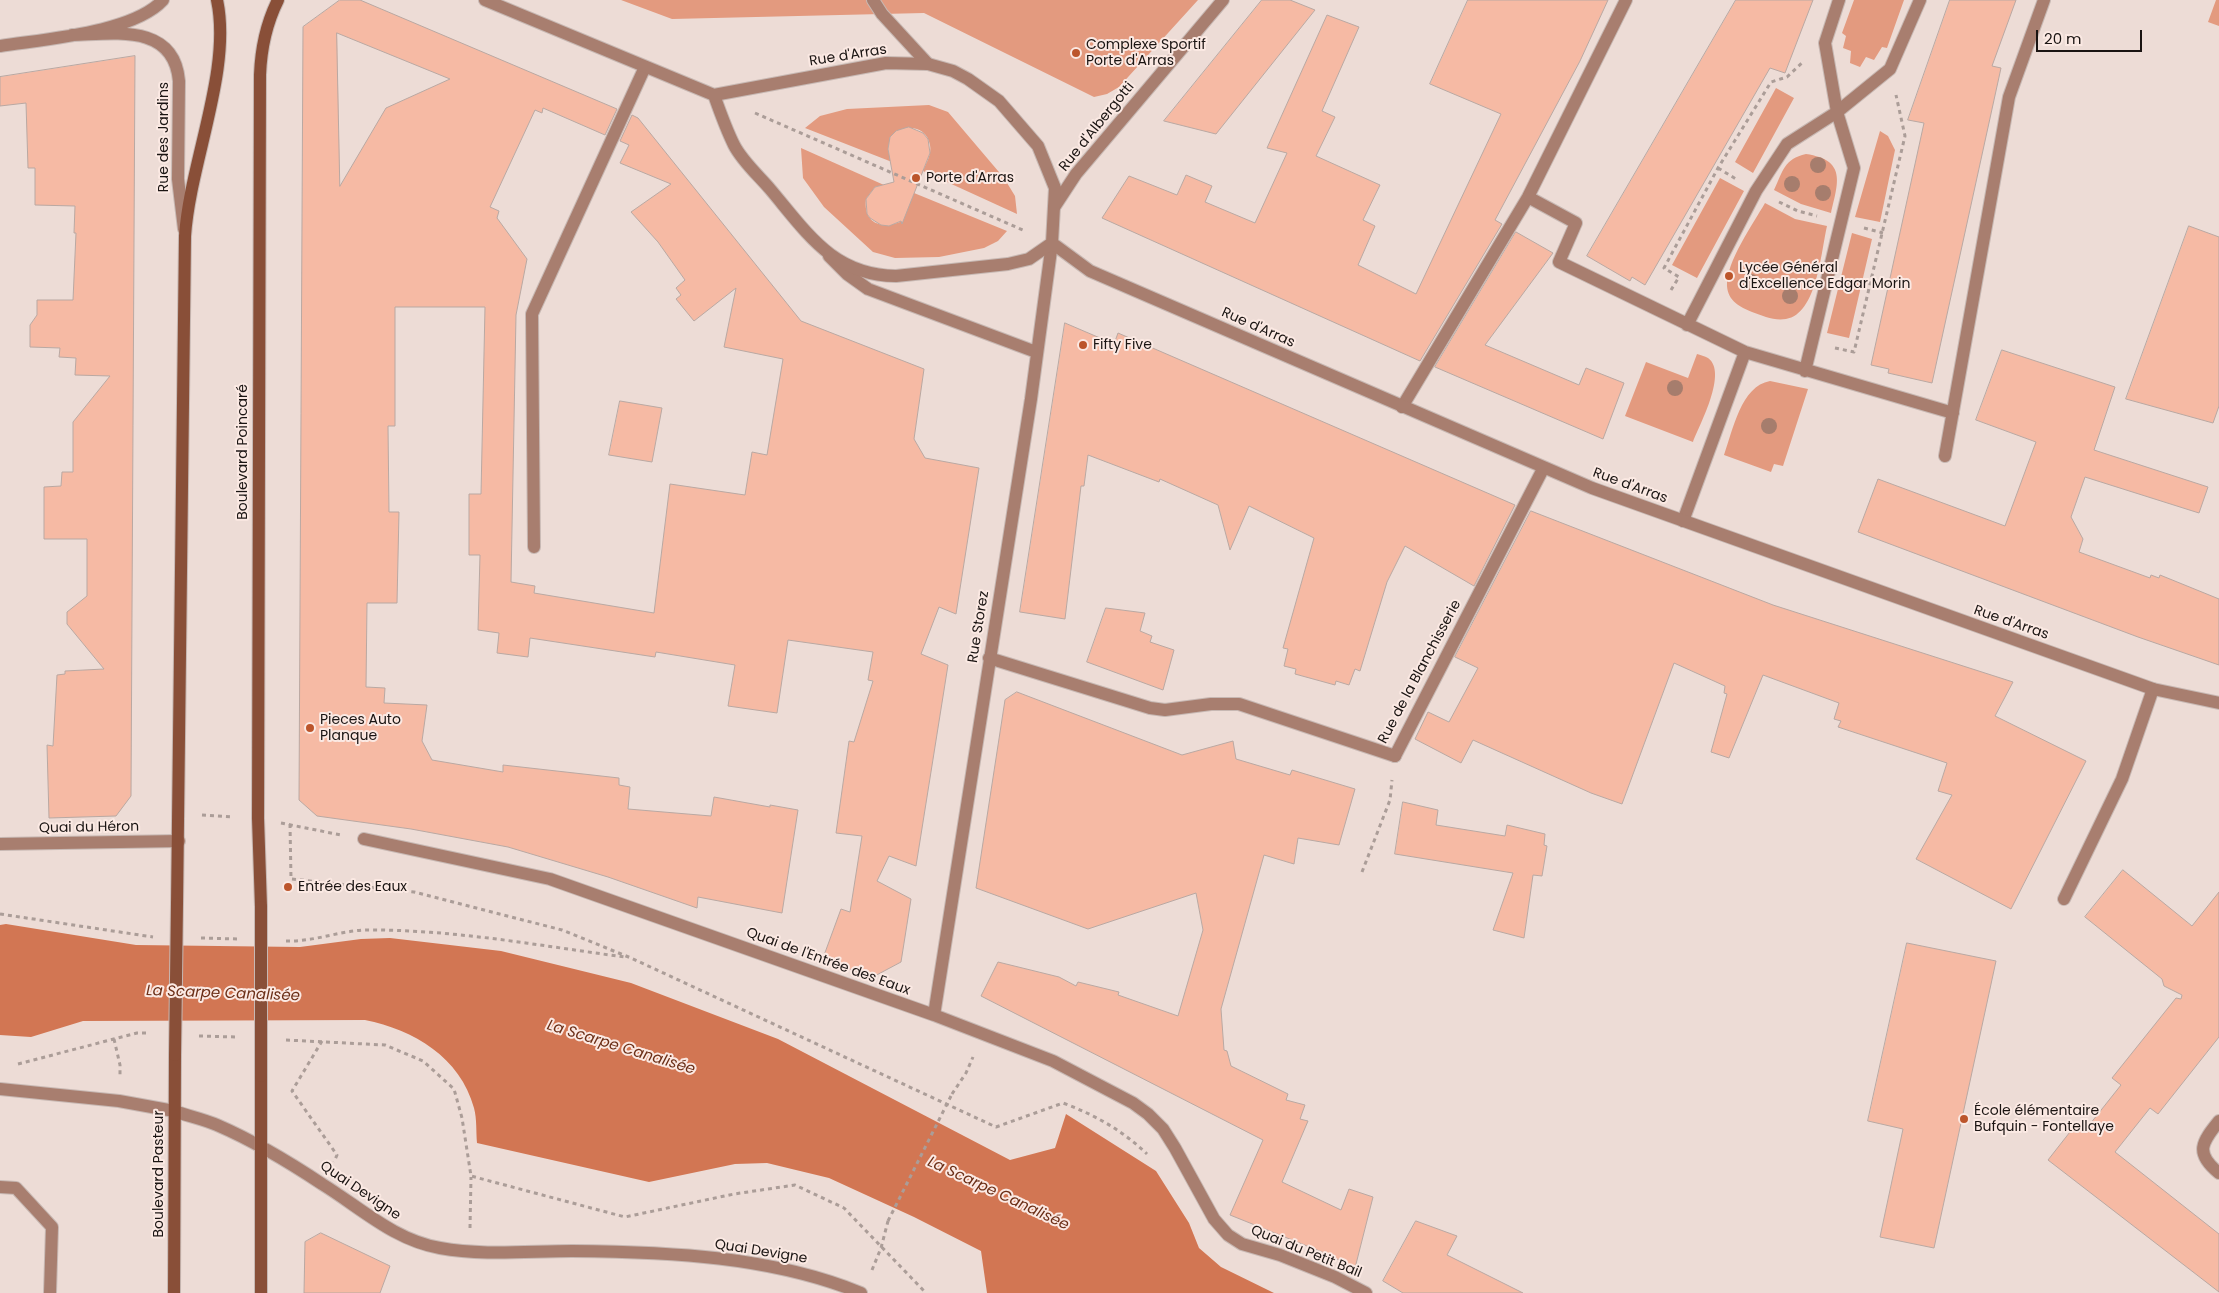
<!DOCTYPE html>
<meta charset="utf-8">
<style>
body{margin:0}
#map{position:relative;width:2219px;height:1293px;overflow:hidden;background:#eddcd6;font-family:Poppins,sans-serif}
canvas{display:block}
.scale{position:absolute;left:2036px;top:30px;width:106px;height:22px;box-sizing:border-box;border:2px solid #1a1412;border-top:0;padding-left:6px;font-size:15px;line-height:18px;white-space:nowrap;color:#1a1412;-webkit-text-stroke:4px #fbe9e3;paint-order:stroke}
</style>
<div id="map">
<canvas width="2219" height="1293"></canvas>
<div class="scale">20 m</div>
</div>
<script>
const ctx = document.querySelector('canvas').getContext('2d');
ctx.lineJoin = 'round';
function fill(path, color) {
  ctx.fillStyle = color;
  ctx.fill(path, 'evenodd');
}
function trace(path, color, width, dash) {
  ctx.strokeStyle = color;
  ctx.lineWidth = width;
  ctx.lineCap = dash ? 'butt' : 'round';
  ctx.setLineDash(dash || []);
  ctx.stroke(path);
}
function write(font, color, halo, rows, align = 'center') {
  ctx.font = font + ' Poppins,sans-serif';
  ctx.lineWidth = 4;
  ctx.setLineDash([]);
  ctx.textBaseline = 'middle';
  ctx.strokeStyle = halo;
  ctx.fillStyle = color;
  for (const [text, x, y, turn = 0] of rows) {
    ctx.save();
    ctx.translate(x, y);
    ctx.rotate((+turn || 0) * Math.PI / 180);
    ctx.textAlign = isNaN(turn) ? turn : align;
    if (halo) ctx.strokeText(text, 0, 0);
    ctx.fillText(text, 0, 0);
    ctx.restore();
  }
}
fill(new Path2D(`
 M 621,0 L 1198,0 L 1119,87 L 1107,94 L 1094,97 L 924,13 L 672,19 Z
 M 1854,0 L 1904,0 L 1887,48 L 1882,47 L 1874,60 L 1866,57 L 1860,67 L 1850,63 L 1851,51 L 1843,48 L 1846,36 L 1842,33 Z
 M 2216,0 L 2219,0 L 2219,26 L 2208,22 Z
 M 1776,88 L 1794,98 L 1753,173 L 1735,162 Z
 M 929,105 L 948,112 L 1004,178 L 1015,196 L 1017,214 L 923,171 C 926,163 932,154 930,145 C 926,124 902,124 891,137 L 888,149 L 892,162 L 805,128 L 820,116 L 847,109 Z
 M 1880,131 L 1888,136 L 1895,150 L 1880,222 L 1855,217 Z
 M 801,148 L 884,185 L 875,187 L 866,199 C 863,222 880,230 900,222 L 914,193 L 1007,231 L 998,241 L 984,248 L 939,257 L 895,258 L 873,252 L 824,207 L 803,178 Z
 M 1806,154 C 1847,160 1838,183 1831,213 L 1801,204 L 1774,190 C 1783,171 1784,159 1806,154 Z
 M 1720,178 L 1744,191 L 1697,278 L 1672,265 Z
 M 1765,203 L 1795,219 L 1827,226 C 1821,252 1817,314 1786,319 C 1774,321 1763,316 1752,312 C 1740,307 1728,301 1727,286 C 1726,262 1753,224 1765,203 Z
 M 1852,233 L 1872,239 L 1849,338 L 1827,333 Z
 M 1697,354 C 1700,355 1705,356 1708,358 C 1728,372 1700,424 1693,442 L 1625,416 L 1646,362 L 1688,378 Z
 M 1770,381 L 1808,389 L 1783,466 L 1774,464 L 1771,472 L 1724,455 C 1733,430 1741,386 1770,381 Z`), '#e39a7f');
fill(new Path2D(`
 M 6,924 L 136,945 L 300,947 L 361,939 L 390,938 L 501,951 L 631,983 L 778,1039 L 1010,1160 L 1055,1148 L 1066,1114 L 1156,1171 L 1189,1223 L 1199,1248 L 1221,1267 L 1274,1293 L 987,1293 L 981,1251 L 914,1217 L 829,1178 L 767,1163 L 735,1164 L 649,1182 L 477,1143 C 476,1132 477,1119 474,1108 C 460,1057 414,1030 365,1020 L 83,1021 L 31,1037 L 0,1035 L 0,925 Z`), '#d27653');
const building = new Path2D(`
 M 340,0 L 360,0 L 617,109 L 605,135 L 543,108 L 542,113 L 535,110 L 490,207 L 499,211 L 497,218 L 527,259 L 516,315 L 511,582 L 535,586 L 534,593 L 654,613 L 670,484 L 745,495 L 752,452 L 767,455 L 783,359 L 724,347 L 736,288 L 694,321 L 676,299 L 681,295 L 676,288 L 685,280 L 658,242 L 631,212 L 671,184 L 620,163 L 629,145 L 620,141 L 632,115 L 638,118 L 801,321 L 924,369 L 914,439 L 925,458 L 979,468 L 956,614 L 939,607 L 921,654 L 948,665 L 916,866 L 889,856 L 877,881 L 911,899 L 901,962 L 871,978 L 823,958 L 841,909 L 850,912 L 862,836 L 836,833 L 849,741 L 854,742 L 873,681 L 868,680 L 873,652 L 788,640 L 777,713 L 728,706 L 735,665 L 656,652 L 655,657 L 530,638 L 528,657 L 497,653 L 499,633 L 478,630 L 480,555 L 469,555 L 469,494 L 481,494 L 485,307 L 395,307 L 395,426 L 388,426 L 389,512 L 399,512 L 397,603 L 367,603 L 366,687 L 385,688 L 384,703 L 427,705 L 422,741 L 432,760 L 503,772 L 503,765 L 619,778 L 619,785 L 630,787 L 628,809 L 711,816 L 714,797 L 770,807 L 770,805 L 798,810 L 782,913 L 698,897 L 697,908 L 608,877 L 508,847 L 411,829 L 317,816 L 299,800 L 303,27 ZM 337,33 L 450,79 L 386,108 L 340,186 Z
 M 1262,0 L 1290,0 L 1315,10 L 1216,134 L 1164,121 Z
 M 1468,0 L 1608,0 L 1580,61 L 1495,220 L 1502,224 L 1420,361 L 1102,218 L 1129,176 L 1177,195 L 1186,175 L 1212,186 L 1205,202 L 1255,223 L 1287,153 L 1267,148 L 1327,15 L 1359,27 L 1322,111 L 1335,117 L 1316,156 L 1380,185 L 1363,220 L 1375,226 L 1358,265 L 1416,294 L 1501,114 L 1430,84 Z
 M 1736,0 L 1813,0 L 1785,73 L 1770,68 L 1645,285 L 1632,277 L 1630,281 L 1587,256 Z
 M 1950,0 L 2016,0 L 1992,66 L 2001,68 L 1932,383 L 1888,373 L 1889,369 L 1871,365 L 1924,123 L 1908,120 Z
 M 135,56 L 131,796 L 116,816 L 49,818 L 47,745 L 53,746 L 57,675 L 65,674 L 65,671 L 104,669 L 67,624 L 67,612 L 87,596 L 87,539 L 44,539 L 44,487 L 61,486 L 62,472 L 73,472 L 73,422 L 110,376 L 75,375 L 76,358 L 59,357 L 60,348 L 30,347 L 30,325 L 37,315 L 37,300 L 73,300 L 76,233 L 74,233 L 75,206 L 35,205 L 35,168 L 28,168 L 26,103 L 0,106 L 0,77 Z
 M 909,127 L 923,133 L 928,139 L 930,153 L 902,224 L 901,221 L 889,226 L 881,225 L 870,218 L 867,214 L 866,199 L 875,187 L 894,182 L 888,149 L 890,137 L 896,131 Z
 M 2189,226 L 2219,237 L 2219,406 L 2213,423 L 2126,399 Z
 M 1516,232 L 1553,253 L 1485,345 L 1579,385 L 1586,368 L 1624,383 L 1603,439 L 1435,367 Z
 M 1065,323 L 1114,344 L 1118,333 L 1515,505 L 1474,586 L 1405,546 L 1387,582 L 1360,671 L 1355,669 L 1349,685 L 1336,681 L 1335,685 L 1295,674 L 1296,669 L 1284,666 L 1288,649 L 1283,648 L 1314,538 L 1249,506 L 1230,550 L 1218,505 L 1160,479 L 1159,482 L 1088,455 L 1084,486 L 1081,486 L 1065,619 L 1020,612 Z
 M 2002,350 L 2115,387 L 2094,450 L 2208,487 L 2199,513 L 2085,477 L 2071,517 L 2083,539 L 2079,552 L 2150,578 L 2151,575 L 2159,578 L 2160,575 L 2219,599 L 2219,665 L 2138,637 L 1858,532 L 1878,479 L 2005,526 L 2036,442 L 1976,420 Z
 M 620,401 L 662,408 L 652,462 L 609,455 Z
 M 1531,511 L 1773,605 L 2013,682 L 1995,716 L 2086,761 L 2011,909 L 1916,859 L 1952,795 L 1938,791 L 1947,763 L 1838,727 L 1841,721 L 1834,719 L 1839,703 L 1763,675 L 1729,758 L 1711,752 L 1727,694 L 1724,693 L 1725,686 L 1674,663 L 1622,804 L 1591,793 L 1473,740 L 1461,763 L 1415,739 L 1428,712 L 1449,722 L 1478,668 L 1455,657 Z
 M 1106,608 L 1145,613 L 1140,631 L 1152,636 L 1150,642 L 1174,650 L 1163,690 L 1087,662 Z
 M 1017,692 L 1182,755 L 1233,741 L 1236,759 L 1290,775 L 1292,770 L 1355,789 L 1339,845 L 1298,838 L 1294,864 L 1264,855 L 1221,1009 L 1224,1050 L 1227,1051 L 1231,1066 L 1288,1094 L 1286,1100 L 1305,1105 L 1300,1119 L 1308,1121 L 1282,1182 L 1341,1210 L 1349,1189 L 1373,1197 L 1355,1268 L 1327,1254 L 1230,1215 L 1263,1140 L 981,996 L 998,962 L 1059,977 L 1076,986 L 1078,982 L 1119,992 L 1118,995 L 1178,1016 L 1203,930 L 1196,893 L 1088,929 L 976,888 L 1005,700 Z
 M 1403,802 L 1438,810 L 1436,825 L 1505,836 L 1507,825 L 1545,834 L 1544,845 L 1547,846 L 1542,876 L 1533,875 L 1524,938 L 1493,930 L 1513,873 L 1395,854 Z
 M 2123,870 L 2192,926 L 2219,892 L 2219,1037 L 2158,1114 L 2150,1108 L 2115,1152 L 2219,1234 L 2219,1292 L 2048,1160 L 2077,1123 L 2086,1129 L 2121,1085 L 2112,1078 L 2176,998 L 2181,999 L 2182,995 L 2164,986 L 2162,979 L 2085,917 Z
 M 1907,943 L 1996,961 L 1934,1248 L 1880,1237 L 1903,1129 L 1868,1121 Z
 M 1416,1221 L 1457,1236 L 1447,1255 L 1523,1293 L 1403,1293 L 1383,1281 Z
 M 321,1233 L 390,1266 L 380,1293 L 304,1293 L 305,1242 Z`);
fill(building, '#f6baa4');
trace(building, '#b9a8a2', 1);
const service = new Path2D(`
 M 873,0 L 882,14 L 928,64
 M 1839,0 L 1825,43 L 1837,112 L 1890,69 L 1920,0
 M 1528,197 L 1576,223 L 1559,262 L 1745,352 L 1953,413
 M 1687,325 L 1756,191 L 1787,144 L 1837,112 L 1854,168 L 1805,371
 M 1402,407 L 1528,197 L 1626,0
 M 1945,456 L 2009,97 L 2044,0
 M 1683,521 L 1745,352
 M 534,547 L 532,314 L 645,67
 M 2064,899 L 2122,779 L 2153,689
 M 0,1187 L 16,1188 L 52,1227 L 50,1293`);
const pedestrian = new Path2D(`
 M 1395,756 L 1543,469`);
const minor = new Path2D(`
 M 72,35 C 114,34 174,23 179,81 L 178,179 L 184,229
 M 0,46 C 44,39 133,33 163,0
 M 1055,206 L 1076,174 L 1223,0
 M 829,256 L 847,274 L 868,289 L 1036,352
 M 989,658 L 1150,708 L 1165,710 L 1211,704 L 1239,704 L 1395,756
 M 364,839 L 550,879 L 934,1015 L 1053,1061 L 1133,1103 L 1148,1114 L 1163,1129 L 1175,1148 L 1214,1219 L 1228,1235 L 1242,1244 L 1280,1255 L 1335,1277 L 1366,1293
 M 0,844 L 179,841
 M 934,1015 L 1031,399 L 1052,243
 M 0,1089 L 119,1101 L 174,1111
 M 2219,1121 C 2202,1142 2194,1153 2219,1173`);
const tertiary = new Path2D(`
 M 485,0 L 714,95 L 886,63 L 928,64 L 953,71 L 968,79 L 999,101 L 1038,146 L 1055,188 L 1052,243 L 1029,259 L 1008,264 L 896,276 C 833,275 808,234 770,189 C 759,176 742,161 734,145 C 726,129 720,112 714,95
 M 1052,243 L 1090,271 L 1592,488 L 2153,689 L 2219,703
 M 174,1111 C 188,1116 203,1119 217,1125 C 254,1141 289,1162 322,1184 C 361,1208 394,1240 440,1248 C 483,1256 529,1251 572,1251 C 669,1252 771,1256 861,1293`);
const secondary = new Path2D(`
 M 177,904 L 185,236 C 190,162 232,70 217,0
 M 261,907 L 258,818 L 260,75 C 261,48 266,24 278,0
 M 261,1076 L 261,1293
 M 174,1293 L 175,1055`);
trace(service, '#c7b8b3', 14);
trace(pedestrian, '#c7b8b3', 14);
trace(minor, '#c7b8b3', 14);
trace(tertiary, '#c7b8b3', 14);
trace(secondary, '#c7b8b3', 14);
trace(new Path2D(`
 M 755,113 L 1025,231
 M 1718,168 L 1736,179
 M 1779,202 L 1798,211 L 1817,216
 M 1864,228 L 1883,233
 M 1671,290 L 1679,277 L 1664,268 L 1718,168 L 1771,82 L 1787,77 L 1804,61
 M 1835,348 L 1854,352 L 1905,136 L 1896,95
 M 202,815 L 233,817
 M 281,823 L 341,835
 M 290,824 L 291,879 L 414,892 L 562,930 L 631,958 L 996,1127 L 1063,1103 C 1095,1115 1122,1130 1147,1154
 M 1362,872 L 1390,800 L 1392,780
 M 0,914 L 153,937
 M 201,938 L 238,939
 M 286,941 C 316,942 343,929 372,930 C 457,930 541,946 625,957
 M 199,1036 L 237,1037
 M 114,1039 L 120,1065 L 120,1078
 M 286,1040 L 385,1045 L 423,1061 L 454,1089 L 462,1118 L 471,1176 L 625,1217 L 734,1194 L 795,1185 L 844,1208 L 926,1293
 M 322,1041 L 292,1091 L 337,1155 L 334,1162
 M 18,1064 L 137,1033 L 150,1033
 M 952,1094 L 966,1073 L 973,1057
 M 470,1228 L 471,1177
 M 872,1270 L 881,1248 L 888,1221`), '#ab9d98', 3, [4, 4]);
trace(service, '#a87e6f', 12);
trace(pedestrian, '#a87e6f', 12);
trace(minor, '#a87e6f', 12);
trace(tertiary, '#a87e6f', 12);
trace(secondary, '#894f38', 12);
const secondaryBridge = new Path2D(`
 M 175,1055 L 177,904
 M 261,1076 L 261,907`);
trace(secondaryBridge, '#c7b8b3', 14, []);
trace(new Path2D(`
 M 888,1221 L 952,1094`), '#ab9d98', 3, [4, 4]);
trace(secondaryBridge, '#894f38', 12);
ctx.fillStyle = '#a67d6d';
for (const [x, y] of [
 [1818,165],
 [1792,184],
 [1823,193],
 [1751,282],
 [1790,296],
 [1675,388],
 [1769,426]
]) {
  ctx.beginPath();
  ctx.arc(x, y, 8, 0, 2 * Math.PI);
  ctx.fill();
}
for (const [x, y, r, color] of [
 [1076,53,5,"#bc552b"],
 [916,178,5,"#bc552b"],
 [1729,276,5,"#bc552b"],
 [1083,345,5,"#bc552b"],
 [310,728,5,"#bc552b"],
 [288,887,5,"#bc552b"],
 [1964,1119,5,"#bc552b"]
]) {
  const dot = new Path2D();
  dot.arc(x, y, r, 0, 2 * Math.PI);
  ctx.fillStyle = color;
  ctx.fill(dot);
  trace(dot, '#fbe9e3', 2);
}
write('14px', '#1a1412', '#fbe9e3', [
 ["Complexe Sportif",1086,45],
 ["Porte d'Arras",1086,61],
 ["Porte d'Arras",926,178],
 ["Lycée Général",1739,268],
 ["d'Excellence Edgar Morin",1739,284],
 ["Fifty Five",1093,345],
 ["Pieces Auto",320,720],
 ["Planque",320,736],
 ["Entrée des Eaux",298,887],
 ["École élémentaire",1974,1111],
 ["Bufquin - Fontellaye",1974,1127]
], 'left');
write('14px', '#1a1412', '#fbe9e3', [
 ["Rue d'Arras",848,56,-9],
 ["Rue d'Albergotti",1097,127,-51],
 ["Rue des Jardins",164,137,-90],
 ["Rue d'Arras",1258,328,24],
 ["Boulevard Poincaré",243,452,-90],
 ["Rue d'Arras",1630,486,20],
 ["Rue d'Arras",2011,623,19],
 ["Rue Storez",979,627,-81],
 ["Rue de la Blanchisserie",1420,672,-62],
 ["Quai du Héron",89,828,-1],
 ["Quai de l'Entrée des Eaux",828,962,20],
 ["Boulevard Pasteur",159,1174,-90],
 ["Quai Devigne",360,1191,34],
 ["Quai Devigne",761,1252,9],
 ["Quai du Petit Bail",1306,1252,22]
]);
write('italic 15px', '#6b2e16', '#fbe9e3', [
 ["La Scarpe Canalisée",223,994,2],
 ["La Scarpe Canalisée",621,1048,17],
 ["La Scarpe Canalisée",998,1194,25]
]);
</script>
